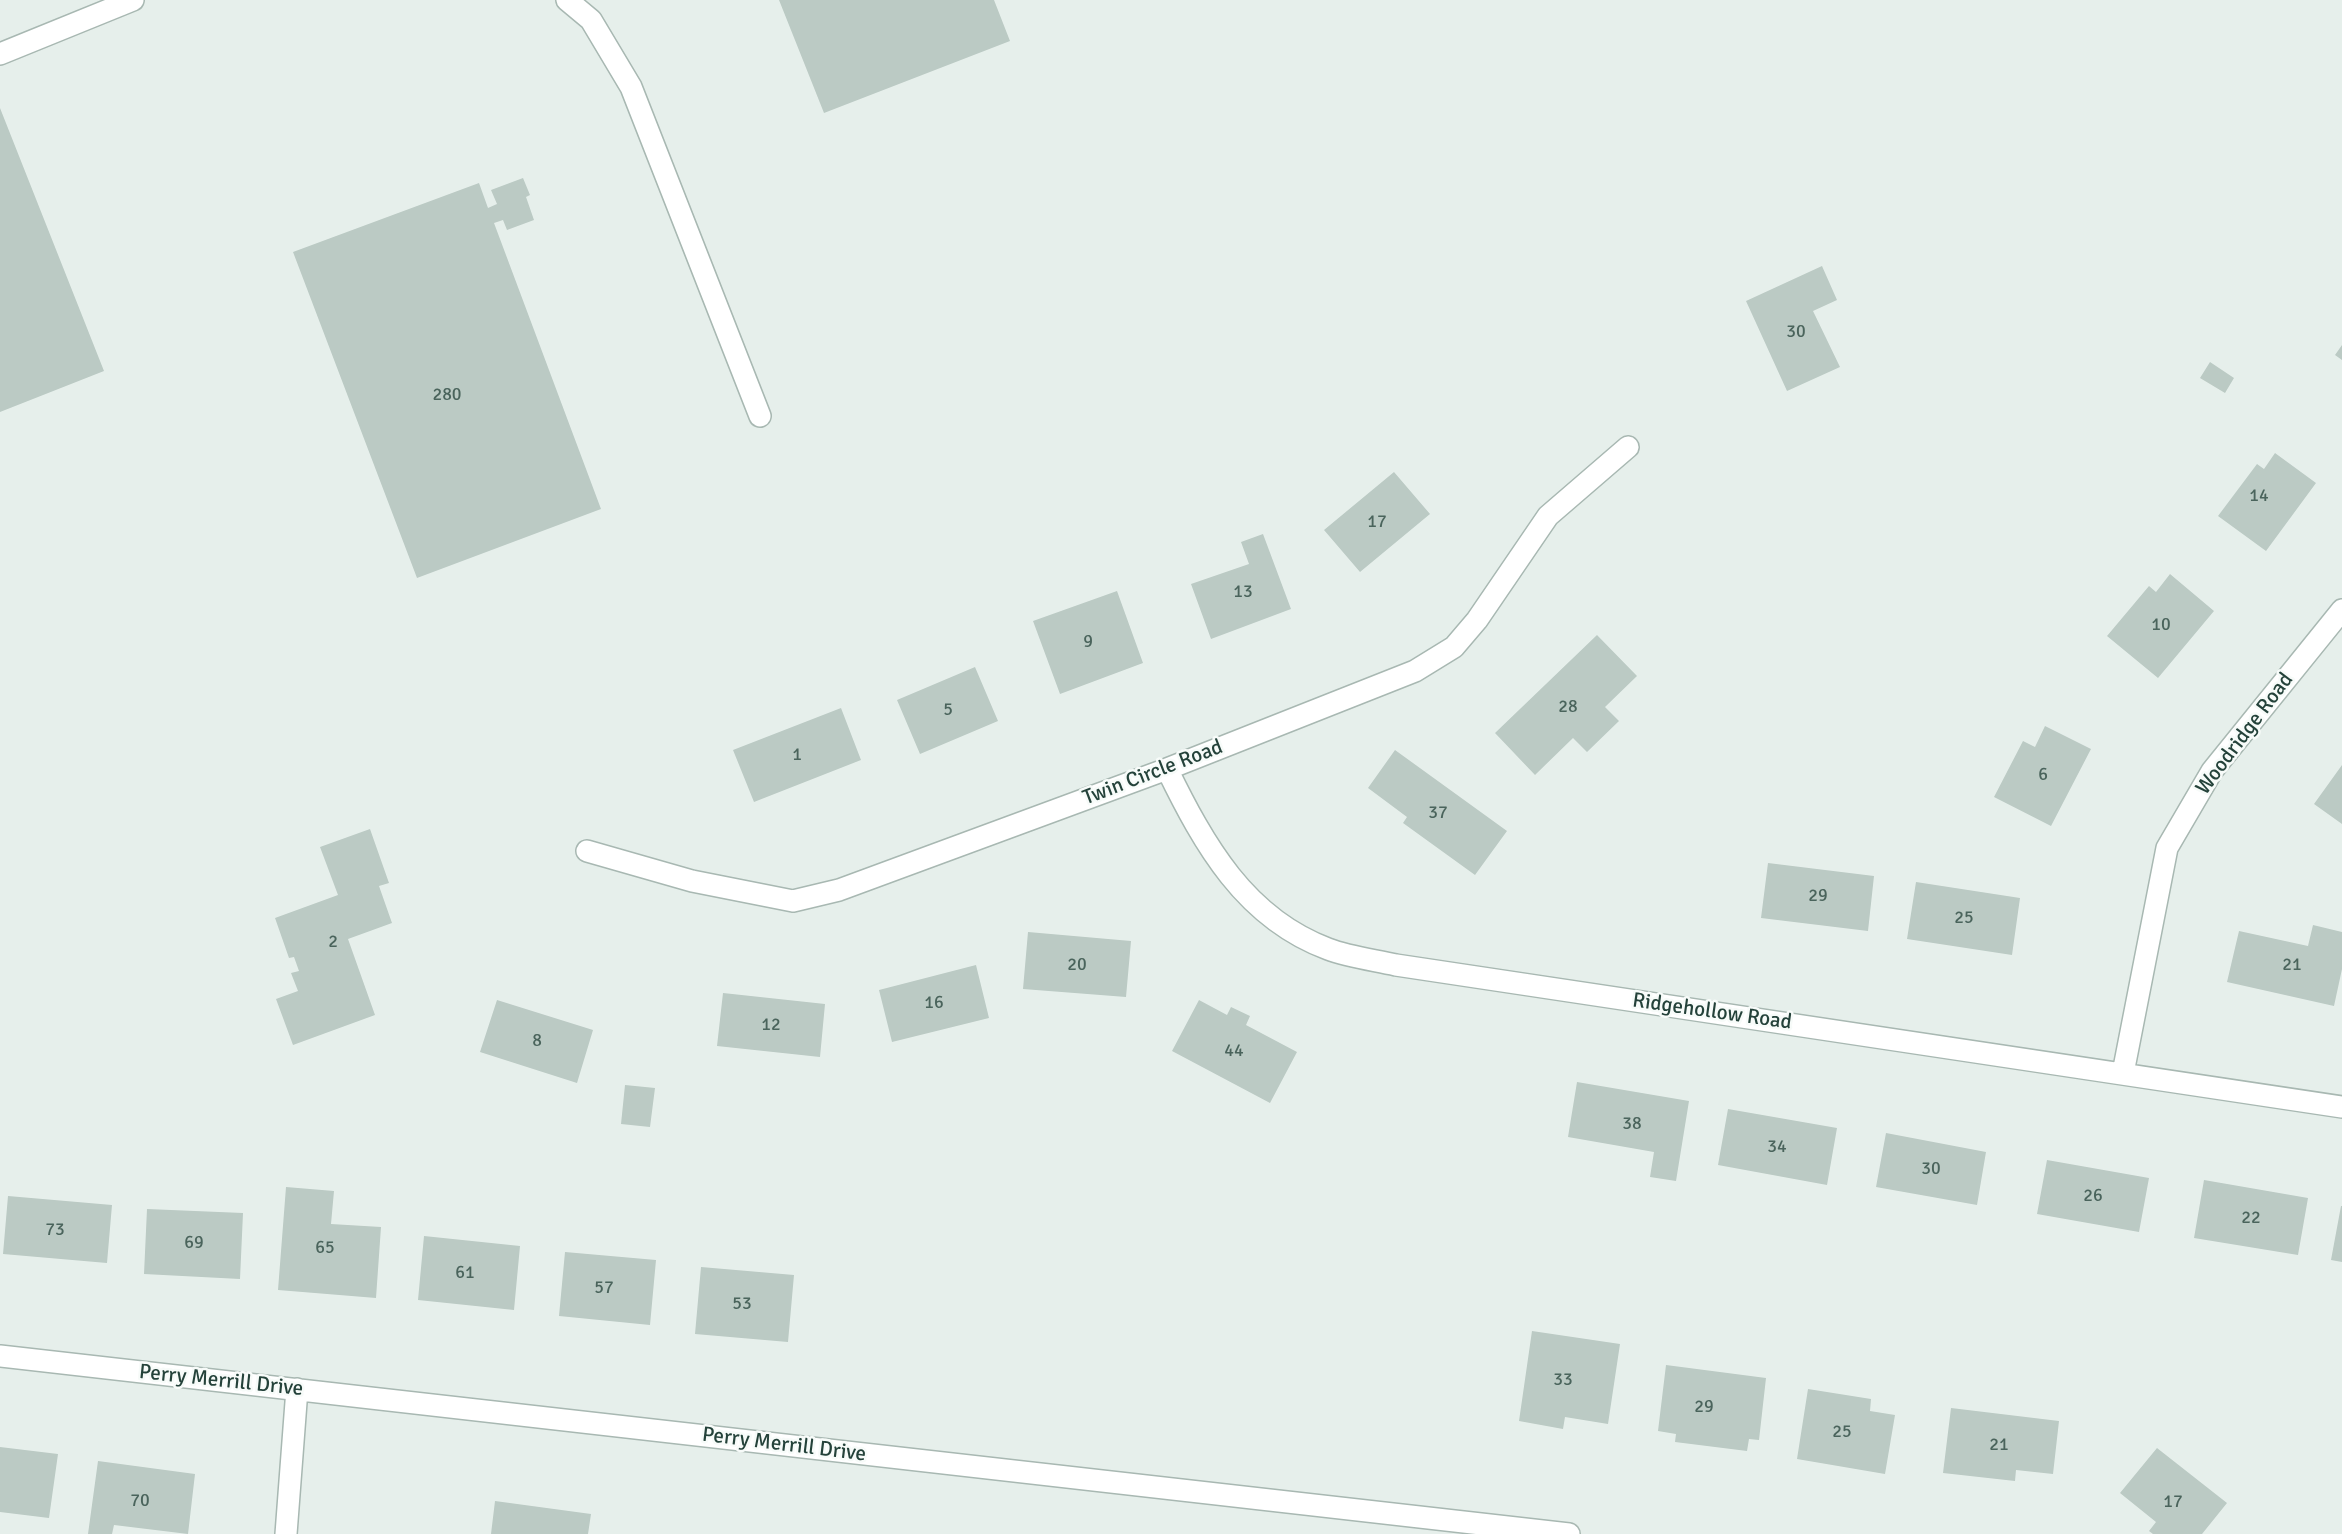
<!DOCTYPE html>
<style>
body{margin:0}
canvas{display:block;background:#e6efeb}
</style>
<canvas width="2342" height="1534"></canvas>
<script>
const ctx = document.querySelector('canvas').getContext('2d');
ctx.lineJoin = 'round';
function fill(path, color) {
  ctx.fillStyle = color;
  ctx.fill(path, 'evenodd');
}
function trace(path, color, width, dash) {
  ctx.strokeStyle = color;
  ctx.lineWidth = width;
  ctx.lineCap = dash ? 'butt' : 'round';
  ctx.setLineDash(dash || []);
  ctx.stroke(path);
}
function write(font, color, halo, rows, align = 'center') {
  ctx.font = font + ' Signika,sans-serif';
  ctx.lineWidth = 5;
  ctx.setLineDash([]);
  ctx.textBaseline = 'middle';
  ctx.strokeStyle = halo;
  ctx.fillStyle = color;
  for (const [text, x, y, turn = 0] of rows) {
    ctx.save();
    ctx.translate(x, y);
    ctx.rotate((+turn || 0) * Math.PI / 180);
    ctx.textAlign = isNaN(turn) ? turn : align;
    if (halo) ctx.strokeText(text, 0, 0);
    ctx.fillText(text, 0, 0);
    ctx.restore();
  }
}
fill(new Path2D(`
 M 779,0 L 994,0 L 1010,41 L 824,113 Z
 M 0,108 L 104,371 L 0,412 Z
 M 523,178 L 530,195 L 526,197 L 534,220 L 507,230 L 503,220 L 494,223 L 601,509 L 417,578 L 293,252 L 479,183 L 488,208 L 497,204 L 491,190 Z
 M 1822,266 L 1837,300 L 1813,311 L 1840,367 L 1787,391 L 1746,301 Z
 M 2342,345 L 2342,360 L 2335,355 Z
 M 2210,362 L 2234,378 L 2225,393 L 2200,378 Z
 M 2275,453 L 2316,483 L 2266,551 L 2218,516 L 2257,464 L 2264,469 Z
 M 1394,472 L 1430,514 L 1360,572 L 1324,530 Z
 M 1263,534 L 1291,609 L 1211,639 L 1191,584 L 1249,564 L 1241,542 Z
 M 2170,574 L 2214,611 L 2158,678 L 2107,636 L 2149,586 L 2156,592 Z
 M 1117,591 L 1143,663 L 1060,694 L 1033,621 Z
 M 1597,635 L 1637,676 L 1605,707 L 1619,721 L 1587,752 L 1573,738 L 1535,775 L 1495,733 Z
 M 975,667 L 998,721 L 920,754 L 897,700 Z
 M 841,708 L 861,760 L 754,802 L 733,750 Z
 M 2045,726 L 2091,749 L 2051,826 L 1994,797 L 2023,741 L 2035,747 Z
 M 1395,750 L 1507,831 L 1475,875 L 1403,823 L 1407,817 L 1368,788 Z
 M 2342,765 L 2342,824 L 2314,804 Z
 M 370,829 L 389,883 L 379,886 L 392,923 L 348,939 L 375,1015 L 293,1045 L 276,999 L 298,991 L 291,973 L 299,971 L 294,957 L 289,958 L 275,918 L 338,895 L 320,847 Z
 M 1768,863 L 1874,876 L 1868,931 L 1761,918 Z
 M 1916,882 L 2020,898 L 2012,955 L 1907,939 Z
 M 2313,925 L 2342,932 L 2342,969 L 2334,1006 L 2227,982 L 2239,931 L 2308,946 Z
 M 1028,932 L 1131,941 L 1126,997 L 1023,989 Z
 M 976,965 L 989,1018 L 892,1042 L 879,990 Z
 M 723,993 L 825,1004 L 820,1057 L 717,1046 Z
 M 497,1000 L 593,1030 L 577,1083 L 480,1052 Z
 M 1199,1000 L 1227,1015 L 1231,1007 L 1250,1016 L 1246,1025 L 1297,1052 L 1270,1103 L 1172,1051 Z
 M 1577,1082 L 1689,1101 L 1676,1181 L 1650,1177 L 1654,1152 L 1568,1137 Z
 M 625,1085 L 655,1088 L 650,1127 L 621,1124 Z
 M 1728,1109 L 1837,1128 L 1827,1185 L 1718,1165 Z
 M 1886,1133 L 1986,1152 L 1977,1205 L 1876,1187 Z
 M 2047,1160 L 2149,1178 L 2139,1232 L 2037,1214 Z
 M 2204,1180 L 2308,1198 L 2298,1255 L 2194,1238 Z
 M 286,1187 L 334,1191 L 331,1224 L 381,1227 L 376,1298 L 278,1290 Z
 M 8,1196 L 112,1205 L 107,1263 L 3,1254 Z
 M 2341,1206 L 2342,1206 L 2342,1262 L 2331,1260 Z
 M 147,1209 L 243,1213 L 240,1279 L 144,1274 Z
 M 424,1236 L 520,1246 L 514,1310 L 418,1300 Z
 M 565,1252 L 656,1260 L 650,1325 L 559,1316 Z
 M 701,1267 L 794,1275 L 788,1342 L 695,1334 Z
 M 1532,1331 L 1620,1344 L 1608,1424 L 1565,1417 L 1563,1429 L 1519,1421 Z
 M 1666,1365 L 1766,1378 L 1759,1440 L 1749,1439 L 1747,1451 L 1675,1442 L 1676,1434 L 1658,1431 Z
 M 1808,1389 L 1871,1399 L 1870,1411 L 1895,1415 L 1885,1474 L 1797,1459 Z
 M 1951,1408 L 2059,1421 L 2053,1474 L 2016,1470 L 2015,1481 L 1943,1473 Z
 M 0,1447 L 58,1454 L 49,1518 L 0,1512 Z
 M 2157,1448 L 2227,1503 L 2202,1534 L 2153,1534 L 2149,1531 L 2156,1522 L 2120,1493 Z
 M 98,1461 L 195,1474 L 188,1534 L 114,1525 L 112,1534 L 88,1534 Z
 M 495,1501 L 591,1514 L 588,1534 L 491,1534 Z`), '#bbcac4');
const service = new Path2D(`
 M 567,0 L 591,20 L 631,87 L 760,416
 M 0,54 L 133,0`);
const minor = new Path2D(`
 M 1167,769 C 1204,845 1245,918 1328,949 C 1349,957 1374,960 1396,965 L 2342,1107
 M 587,851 L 692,881 L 793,901 L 839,890 L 1167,769 L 1415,671 L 1454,647 L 1477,620 L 1548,516 L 1628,447
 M 2123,1073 L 2167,848 L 2212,771 L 2342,610
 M 0,1356 L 1569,1534
 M 286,1534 L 297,1389`);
trace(service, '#a8b8b2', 24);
trace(minor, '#a8b8b2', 24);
trace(service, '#fff', 21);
trace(minor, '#fff', 21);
write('18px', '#4a645c', null, [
 ["30",1796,332],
 ["280",447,395],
 ["14",2259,496],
 ["17",1377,522],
 ["13",1243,592],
 ["10",2161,625],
 ["9",1088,642],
 ["28",1568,707],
 ["5",948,710],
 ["1",797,755],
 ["6",2043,775],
 ["37",1438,813],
 ["29",1818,896],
 ["25",1964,918],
 ["2",333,942],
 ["20",1077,965],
 ["21",2292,965],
 ["16",934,1003],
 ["12",771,1025],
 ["8",537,1041],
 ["44",1234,1051],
 ["38",1632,1124],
 ["34",1777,1147],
 ["30",1931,1169],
 ["26",2093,1196],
 ["22",2251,1218],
 ["73",55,1230],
 ["69",194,1243],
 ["65",325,1248],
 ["61",465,1273],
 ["57",604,1288],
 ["53",742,1304],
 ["33",1563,1380],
 ["29",1704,1407],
 ["25",1842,1432],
 ["21",1999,1445],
 ["70",140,1501],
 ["17",2173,1502]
]);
write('21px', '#24423a', '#f7fbf9', [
 ["Woodridge Road",2245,734,-53],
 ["Twin Circle Road",1153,773,-21],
 ["Ridgehollow Road",1712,1012,8],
 ["Perry Merrill Drive",221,1381,6],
 ["Perry Merrill Drive",784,1445,7]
]);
</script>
